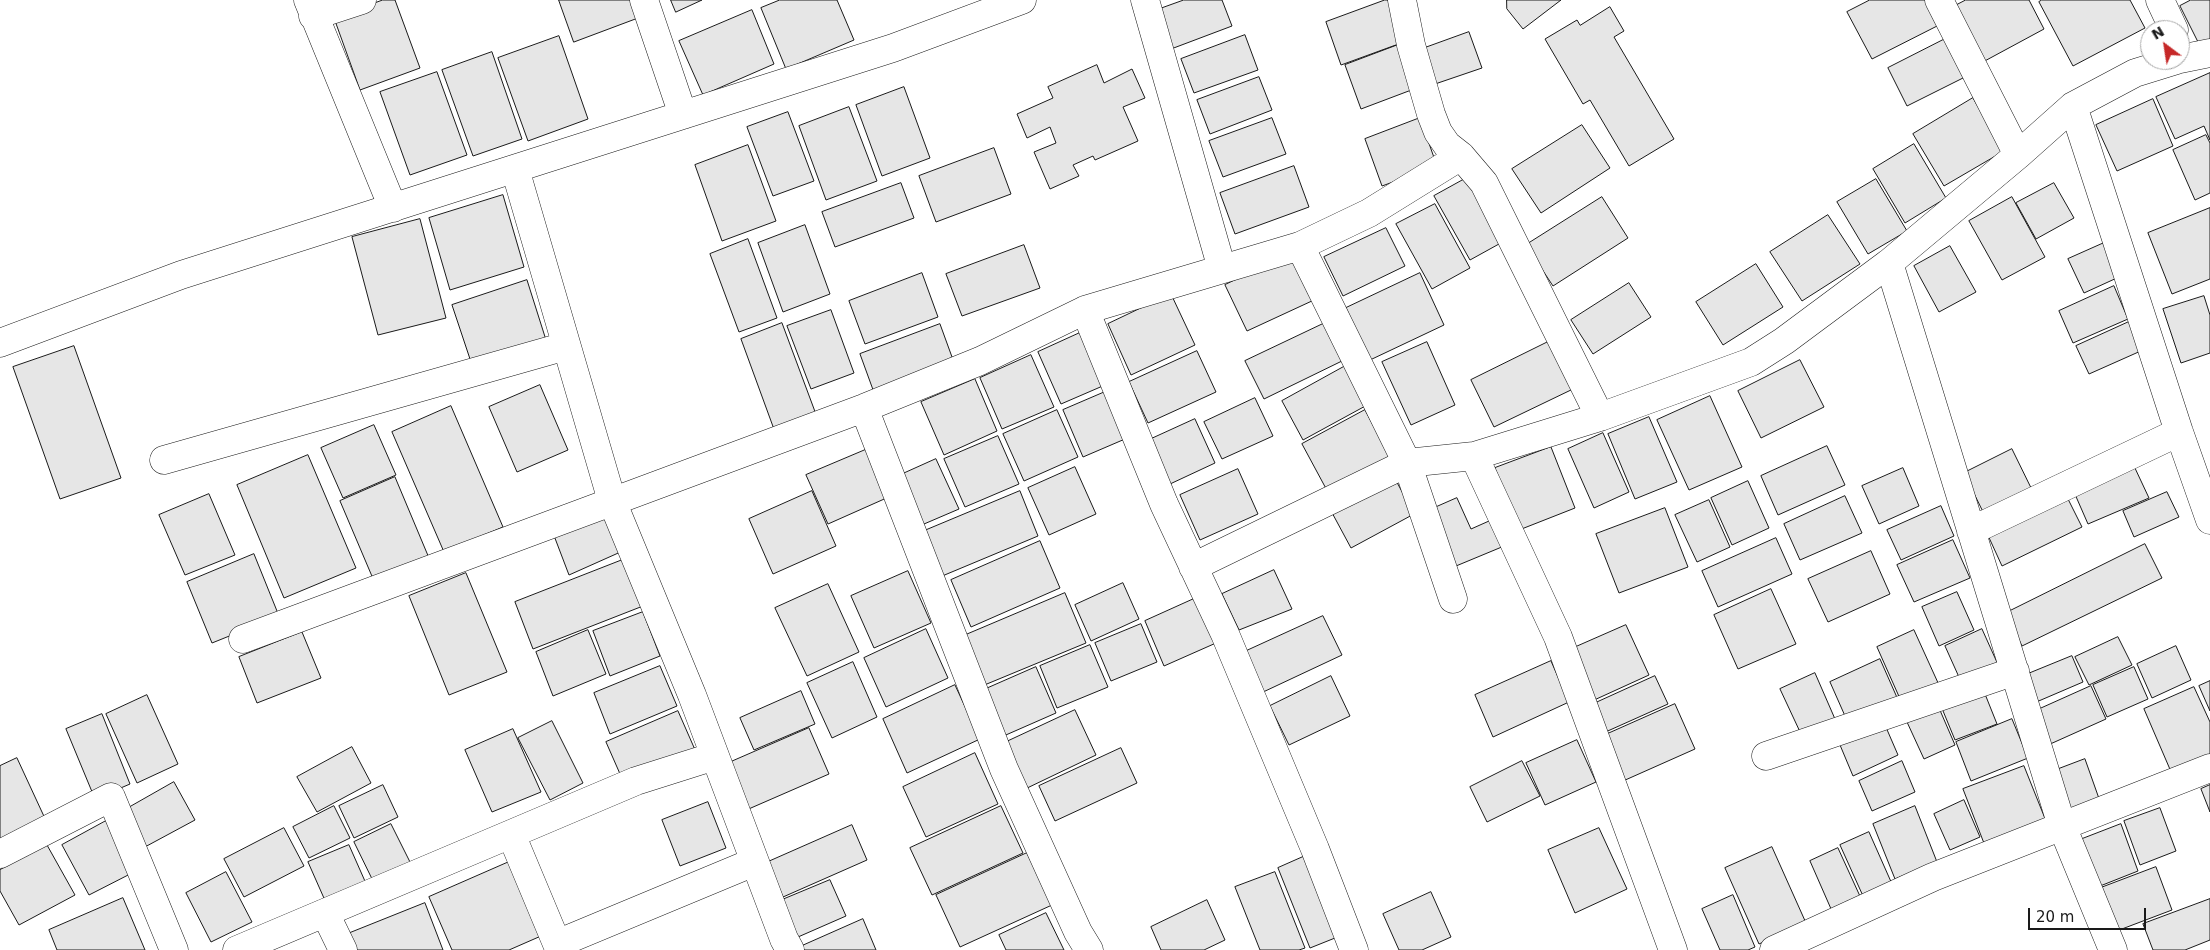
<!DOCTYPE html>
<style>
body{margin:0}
#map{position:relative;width:2210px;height:950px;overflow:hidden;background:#fff;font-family:"DejaVu Sans",sans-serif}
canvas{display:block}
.north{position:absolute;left:2140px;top:20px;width:50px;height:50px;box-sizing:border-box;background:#fff;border:1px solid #a3a3a3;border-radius:50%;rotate:329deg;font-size:14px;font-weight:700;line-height:20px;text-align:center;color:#1a1a1a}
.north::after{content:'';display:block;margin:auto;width:18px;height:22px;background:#c62828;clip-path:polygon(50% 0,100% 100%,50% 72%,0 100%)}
.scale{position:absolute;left:2028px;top:908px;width:118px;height:22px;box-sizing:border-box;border:2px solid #1a1a1a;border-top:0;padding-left:6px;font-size:15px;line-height:18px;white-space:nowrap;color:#1a1a1a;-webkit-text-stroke:4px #fff;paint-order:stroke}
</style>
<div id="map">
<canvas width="2210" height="950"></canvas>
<div class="north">N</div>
<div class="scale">20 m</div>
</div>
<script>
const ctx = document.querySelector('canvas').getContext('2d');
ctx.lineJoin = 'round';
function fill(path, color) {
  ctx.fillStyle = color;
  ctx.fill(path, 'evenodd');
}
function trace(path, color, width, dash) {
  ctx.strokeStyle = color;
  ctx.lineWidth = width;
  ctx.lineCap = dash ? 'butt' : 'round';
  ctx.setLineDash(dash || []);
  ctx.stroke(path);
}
const building = new Path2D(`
 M 383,0 L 395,0 L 420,68 L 360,90 L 334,18 Z
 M 559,0 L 631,0 L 638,18 L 574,42 Z
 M 671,0 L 702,0 L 676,12 Z
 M 780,0 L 837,0 L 854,40 L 786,69 L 761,8 Z
 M 1184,0 L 1222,0 L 1232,26 L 1171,49 L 1157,10 Z
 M 1385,0 L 1388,0 L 1404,42 L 1341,65 L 1326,22 Z
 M 1507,0 L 1561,0 L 1523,29 L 1507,9 Z
 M 1870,0 L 1931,0 L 1943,23 L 1872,59 L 1847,12 Z
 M 1966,0 L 2029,0 L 2044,29 L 1981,63 L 1951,8 Z
 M 2042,0 L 2130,0 L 2145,28 L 2073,66 L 2039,2 Z
 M 2191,0 L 2210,0 L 2210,46 L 2202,50 L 2180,6 Z
 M 1610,7 L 1624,31 L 1614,37 L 1674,139 L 1629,166 L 1590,100 L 1583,104 L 1545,39 L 1577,20 L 1580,25 Z
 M 752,10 L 774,64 L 703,95 L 679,41 Z
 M 1469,32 L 1482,68 L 1435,84 L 1422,49 Z
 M 1245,35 L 1258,70 L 1194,93 L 1181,59 Z
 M 559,36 L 588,119 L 528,141 L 498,58 Z
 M 1951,36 L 1971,74 L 1907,106 L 1888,68 Z
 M 1398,45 L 1414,89 L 1361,109 L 1345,65 Z
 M 492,52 L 522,139 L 473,156 L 442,70 Z
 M 1097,65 L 1104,83 L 1132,69 L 1145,98 L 1123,107 L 1138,141 L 1095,160 L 1093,156 L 1073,165 L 1079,176 L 1050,189 L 1034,152 L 1056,143 L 1050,127 L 1027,138 L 1017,114 L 1053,98 L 1048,87 Z
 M 437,72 L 467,155 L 410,175 L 380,92 Z
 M 2210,73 L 2210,140 L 2204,126 L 2175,139 L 2156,97 Z
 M 1259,77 L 1272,110 L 1210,134 L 1197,100 Z
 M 904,87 L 930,158 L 882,176 L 856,105 Z
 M 1973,98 L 2004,151 L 1944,186 L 1913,134 Z
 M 2153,99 L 2173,146 L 2117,171 L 2096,125 Z
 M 849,107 L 877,181 L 826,200 L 799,126 Z
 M 788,112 L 814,181 L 773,196 L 747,127 Z
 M 1272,118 L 1286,154 L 1223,177 L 1209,141 Z
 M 1420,118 L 1437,166 L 1382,186 L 1365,139 Z
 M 1582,125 L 1610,168 L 1541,213 L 1512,169 Z
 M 2206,135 L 2210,143 L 2210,193 L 2195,200 L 2173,150 Z
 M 1914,144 L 1946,198 L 1905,223 L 1873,169 Z
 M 748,145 L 776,221 L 722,241 L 695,165 Z
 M 994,148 L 1011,194 L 936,222 L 919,176 Z
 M 1294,166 L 1309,207 L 1235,234 L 1220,193 Z
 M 1472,175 L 1508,239 L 1470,260 L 1434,196 Z
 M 1876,179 L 1907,231 L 1868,254 L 1837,202 Z
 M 901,183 L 914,218 L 835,247 L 822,212 Z
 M 2054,183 L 2074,218 L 2036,239 L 2016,203 Z
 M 503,195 L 524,267 L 450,290 L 429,218 Z
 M 1602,197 L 1628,238 L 1553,286 L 1526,245 Z
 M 2012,197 L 2045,257 L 2002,280 L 1969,221 Z
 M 1435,204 L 1470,268 L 1432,289 L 1396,224 Z
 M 2210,208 L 2210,279 L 2172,294 L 2148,233 Z
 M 1828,215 L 1860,264 L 1802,301 L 1770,252 Z
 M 420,219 L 446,318 L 378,335 L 352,237 Z
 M 805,225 L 830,294 L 783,312 L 758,243 Z
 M 1386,228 L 1405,266 L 1343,296 L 1324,257 Z
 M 748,239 L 777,318 L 739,332 L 710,254 Z
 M 2104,243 L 2119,277 L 2084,293 L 2068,259 Z
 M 1024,245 L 1040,288 L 962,316 L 946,274 Z
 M 1950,246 L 1976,292 L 1939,312 L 1914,266 Z
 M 1293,253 L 1314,300 L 1247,331 L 1225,285 Z
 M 1756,264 L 1783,307 L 1723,345 L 1696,302 Z
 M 922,273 L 938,317 L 865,344 L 849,301 Z
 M 1420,273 L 1444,325 L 1370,360 L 1346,308 Z
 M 527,280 L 546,340 L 472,365 L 452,305 Z
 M 1629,283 L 1651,317 L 1593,354 L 1571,320 Z
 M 2114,286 L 2128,319 L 2073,343 L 2059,311 Z
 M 1171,294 L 1195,345 L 1131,375 L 1108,324 Z
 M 2204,296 L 2210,315 L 2210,353 L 2181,363 L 2163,309 Z
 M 831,310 L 854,373 L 811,389 L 787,326 Z
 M 2131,321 L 2143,350 L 2089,374 L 2076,346 Z
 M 782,323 L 817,417 L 775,432 L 741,339 Z
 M 1325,323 L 1344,360 L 1264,399 L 1245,361 Z
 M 940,324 L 956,368 L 876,398 L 860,354 Z
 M 1082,332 L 1105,385 L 1061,404 L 1038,352 Z
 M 1550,341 L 1573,389 L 1494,427 L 1471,380 Z
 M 1427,342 L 1455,405 L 1411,425 L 1382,362 Z
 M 74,346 L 121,478 L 60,499 L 13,367 Z
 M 1197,351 L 1216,392 L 1148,423 L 1129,382 Z
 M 1031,355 L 1054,407 L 1002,429 L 980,378 Z
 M 1800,360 L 1824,407 L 1761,438 L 1738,391 Z
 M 1349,364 L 1369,404 L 1303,440 L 1282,401 Z
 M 975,379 L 997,431 L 944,455 L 921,402 Z
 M 540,385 L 568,450 L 517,472 L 489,407 Z
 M 1112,389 L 1132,436 L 1083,457 L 1063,410 Z
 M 1710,396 L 1742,467 L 1689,490 L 1657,420 Z
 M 1255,398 L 1273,436 L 1222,459 L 1204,422 Z
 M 451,406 L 503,527 L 444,552 L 392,432 Z
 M 1057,410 L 1078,457 L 1024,481 L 1003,434 Z
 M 1365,410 L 1393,462 L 1330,496 L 1302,444 Z
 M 1649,417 L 1677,482 L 1635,499 L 1608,434 Z
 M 1195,419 L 1215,463 L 1170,484 L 1149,440 Z
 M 374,425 L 396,475 L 343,498 L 321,448 Z
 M 1603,433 L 1629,492 L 1594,508 L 1568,449 Z
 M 998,436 L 1019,484 L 965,507 L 944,459 Z
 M 1827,446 L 1845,485 L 1778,515 L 1761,476 Z
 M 1551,447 L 1575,508 L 1519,530 L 1495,468 Z
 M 870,448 L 891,496 L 828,524 L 806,475 Z
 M 2012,449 L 2035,496 L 1987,520 L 1964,473 Z
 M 308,455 L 356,568 L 284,598 L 237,485 Z
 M 936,459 L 959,509 L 917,527 L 896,477 Z
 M 2134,466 L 2149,498 L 2088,524 L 2074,492 Z
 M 1075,467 L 1096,514 L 1049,535 L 1028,488 Z
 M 1903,468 L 1919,506 L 1879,524 L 1862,486 Z
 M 1238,469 L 1258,514 L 1200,540 L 1180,495 Z
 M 1393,475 L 1414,514 L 1351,548 L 1330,509 Z
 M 395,477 L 429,558 L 374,581 L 340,501 Z
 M 1748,481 L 1769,528 L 1732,545 L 1711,498 Z
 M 812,491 L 836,546 L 773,574 L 749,519 Z
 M 1020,491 L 1038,536 L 935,579 L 917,534 Z
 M 2167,492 L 2179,517 L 2134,537 L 2123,511 Z
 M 2065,493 L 2082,527 L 2002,566 L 1986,531 Z
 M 209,494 L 235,555 L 185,575 L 159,515 Z
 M 1845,496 L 1862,533 L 1800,560 L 1784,524 Z
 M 1457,498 L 1471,529 L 1498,517 L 1509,544 L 1456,566 L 1432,509 Z
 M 1709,500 L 1730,547 L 1697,562 L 1675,515 Z
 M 1941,506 L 1954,536 L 1901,560 L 1887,530 Z
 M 1665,508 L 1688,567 L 1619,593 L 1596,534 Z
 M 608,511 L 625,550 L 569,575 L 553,533 Z
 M 1776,538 L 1792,574 L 1718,607 L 1702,571 Z
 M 1953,540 L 1970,578 L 1914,602 L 1897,565 Z
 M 1040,541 L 1060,588 L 971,627 L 951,580 Z
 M 2145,544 L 2162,578 L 2022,646 L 2006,613 Z
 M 1871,551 L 1890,594 L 1828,622 L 1808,579 Z
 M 254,554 L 279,616 L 212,643 L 187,582 Z
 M 625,559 L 643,606 L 533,649 L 515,602 Z
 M 1274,570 L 1292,609 L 1239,630 L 1222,594 Z
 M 908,571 L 931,623 L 874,648 L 851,596 Z
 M 466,573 L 507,672 L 449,695 L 409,596 Z
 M 1123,583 L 1139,619 L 1091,641 L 1075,605 Z
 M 828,584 L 859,652 L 807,676 L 775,608 Z
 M 1771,589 L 1796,644 L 1738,669 L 1714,615 Z
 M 1957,592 L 1974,630 L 1939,646 L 1922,607 Z
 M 1065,593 L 1086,643 L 982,686 L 961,637 Z
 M 1196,598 L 1216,643 L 1164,666 L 1145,621 Z
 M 643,612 L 660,656 L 610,676 L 593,631 Z
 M 1323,616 L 1342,655 L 1261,693 L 1242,653 Z
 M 1141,624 L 1157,662 L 1111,681 L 1095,643 Z
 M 1626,625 L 1649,675 L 1592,701 L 1569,650 Z
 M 926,629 L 948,678 L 886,707 L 864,658 Z
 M 1982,629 L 2000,669 L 1963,686 L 1945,646 Z
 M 588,630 L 606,674 L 553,696 L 536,652 Z
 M 1914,630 L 1939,685 L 1901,701 L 1877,647 Z
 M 302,632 L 321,678 L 257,703 L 239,657 Z
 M 2118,637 L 2132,665 L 2089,685 L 2075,657 Z
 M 1090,645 L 1108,687 L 1057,708 L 1040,666 Z
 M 2176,646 L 2191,680 L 2152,698 L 2137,664 Z
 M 2072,656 L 2083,682 L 2034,703 L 2023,676 Z
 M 1880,659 L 1899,702 L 1849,725 L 1830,682 Z
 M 1551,661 L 1569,702 L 1493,737 L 1475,695 Z
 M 853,662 L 877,717 L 832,738 L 807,683 Z
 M 660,666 L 677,706 L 610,734 L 594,693 Z
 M 1036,667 L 1056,713 L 999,738 L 979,692 Z
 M 2134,667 L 2148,699 L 2107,717 L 2093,685 Z
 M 1815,673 L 1835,719 L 1801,734 L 1780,689 Z
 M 1331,676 L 1350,716 L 1289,745 L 1270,706 Z
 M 1655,676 L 1668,704 L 1601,734 L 1589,706 Z
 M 2210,681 L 2210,711 L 2199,686 Z
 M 955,685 L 980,739 L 907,773 L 883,719 Z
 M 2091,686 L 2106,719 L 2048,745 L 2033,712 Z
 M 2194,687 L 2210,722 L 2210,757 L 2172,774 L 2144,709 Z
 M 1983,689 L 1997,724 L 1955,740 L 1941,706 Z
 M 801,691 L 815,724 L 754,750 L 740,718 Z
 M 147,695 L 178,764 L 137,783 L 106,714 Z
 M 1675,704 L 1695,749 L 1623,781 L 1603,736 Z
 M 1939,708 L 1955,745 L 1924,759 L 1907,722 Z
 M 1075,710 L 1096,755 L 1023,790 L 1002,744 Z
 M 678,711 L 696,752 L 624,783 L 606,742 Z
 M 102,714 L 130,784 L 95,799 L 66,729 Z
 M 2012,719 L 2028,758 L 1971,781 L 1956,742 Z
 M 552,721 L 583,783 L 550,800 L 518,738 Z
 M 1885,725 L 1898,755 L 1853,776 L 1840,745 Z
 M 809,728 L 829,774 L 744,811 L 724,765 Z
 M 513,729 L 541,792 L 492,812 L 465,750 Z
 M 1577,740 L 1596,782 L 1545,805 L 1526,763 Z
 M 352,747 L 371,783 L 317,812 L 297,777 Z
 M 1121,748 L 1137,783 L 1055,821 L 1039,786 Z
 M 975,753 L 998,804 L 926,837 L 903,787 Z
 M 17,758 L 48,825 L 0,840 L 0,766 Z
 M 2085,759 L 2102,807 L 2072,818 L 2056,770 Z
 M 1522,761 L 1540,796 L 1487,822 L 1470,787 Z
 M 1902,761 L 1915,792 L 1872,811 L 1859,781 Z
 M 2024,766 L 2048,826 L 1987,851 L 1963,789 Z
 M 174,782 L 195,820 L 143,848 L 123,811 Z
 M 383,785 L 398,817 L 354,838 L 339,806 Z
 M 2210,785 L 2210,812 L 2201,789 Z
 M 1964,800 L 1980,837 L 1950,850 L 1934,814 Z
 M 708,802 L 726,848 L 680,866 L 662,820 Z
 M 334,806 L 350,838 L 309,858 L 293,827 Z
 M 1001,806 L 1023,853 L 932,895 L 910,848 Z
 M 1915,806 L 1937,862 L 1895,879 L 1873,824 Z
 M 2160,808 L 2176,851 L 2140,865 L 2124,821 Z
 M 106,821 L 134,872 L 89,895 L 62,845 Z
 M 391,824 L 413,868 L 375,885 L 354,842 Z
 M 2121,824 L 2138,871 L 2095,888 L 2077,841 Z
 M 852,825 L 867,860 L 783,897 L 768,862 Z
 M 284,828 L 304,866 L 244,897 L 224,859 Z
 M 1599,828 L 1627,889 L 1575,913 L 1548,850 Z
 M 1869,832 L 1892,884 L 1863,896 L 1840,845 Z
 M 47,845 L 75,895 L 19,925 L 0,891 L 0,870 Z
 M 349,845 L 368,888 L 327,905 L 308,862 Z
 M 1772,847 L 1806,923 L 1759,944 L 1725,868 Z
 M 1838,848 L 1864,905 L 1835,918 L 1810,861 Z
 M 1027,853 L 1052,905 L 960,947 L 936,895 Z
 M 1312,853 L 1345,934 L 1310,948 L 1278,868 Z
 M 509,862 L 541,936 L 509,950 L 452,950 L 429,897 Z
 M 2156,867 L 2172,910 L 2114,932 L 2098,889 Z
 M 226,872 L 252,922 L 211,942 L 186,893 Z
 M 1275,872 L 1305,948 L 1299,950 L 1260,950 L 1235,887 Z
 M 830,880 L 846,916 L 798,937 L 782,900 Z
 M 1431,892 L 1451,937 L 1422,950 L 1399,950 L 1383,914 Z
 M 1733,895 L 1755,947 L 1748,950 L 1720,950 L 1702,909 Z
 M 123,898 L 145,950 L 57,950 L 49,930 Z
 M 2210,899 L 2210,940 L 2185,950 L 2153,950 L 2143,924 Z
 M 1207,900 L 1225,940 L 1204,950 L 1161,950 L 1151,927 Z
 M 425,903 L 443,950 L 351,950 L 345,935 Z
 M 1046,913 L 1064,950 L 1006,950 L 999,935 Z
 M 863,919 L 876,950 L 804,950 L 802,946 Z`);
fill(building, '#e6e6e6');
trace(building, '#1a1a1a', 1);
const minor = new Path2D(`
 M 308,0 L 393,208
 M 644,0 L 683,115
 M 1145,0 L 1222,269
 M 1402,0 L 1411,45 L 1431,114 L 1438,132 L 1447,145 L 1461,156 L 1484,183 L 1600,417
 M 1939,0 L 2018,155 L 2073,106 L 2179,432 L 2210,520
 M 2160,0 L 2174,30
 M 313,16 L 362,0
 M 2180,59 L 2210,53
 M 2073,106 L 2135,73 L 2177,60
 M 515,169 L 612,501 L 692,695 L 784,939 L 790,950
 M 1300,246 L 1407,463 L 1453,599
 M 1889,263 L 2062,826 L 2113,950
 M 1085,310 L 1164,504 L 1225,634 L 1315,849 L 1354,950
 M 0,343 L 181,275 L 893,48 L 1022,0
 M 864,408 L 1004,769 L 1078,932 L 1089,950
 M 1474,456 L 1600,417 L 1751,362 L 1784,341 L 1889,263 L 2018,155
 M 164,460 L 566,346
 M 1971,531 L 2179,432
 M 1193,567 L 1407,463 L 1474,456 L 1558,637 L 1673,950
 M 243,639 L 864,408 L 980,361 L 1085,310 L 1300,246 L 1369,213 L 1461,156
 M 1766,756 L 2015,671
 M 511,834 L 636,781 L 715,756
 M 0,854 L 111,797 L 174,950
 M 325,913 L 343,950
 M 237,950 L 511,834 L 557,944 L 754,862
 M 1774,950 L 1933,877 L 2210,768`);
trace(minor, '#1a1a1a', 29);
trace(minor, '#fff', 28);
</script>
